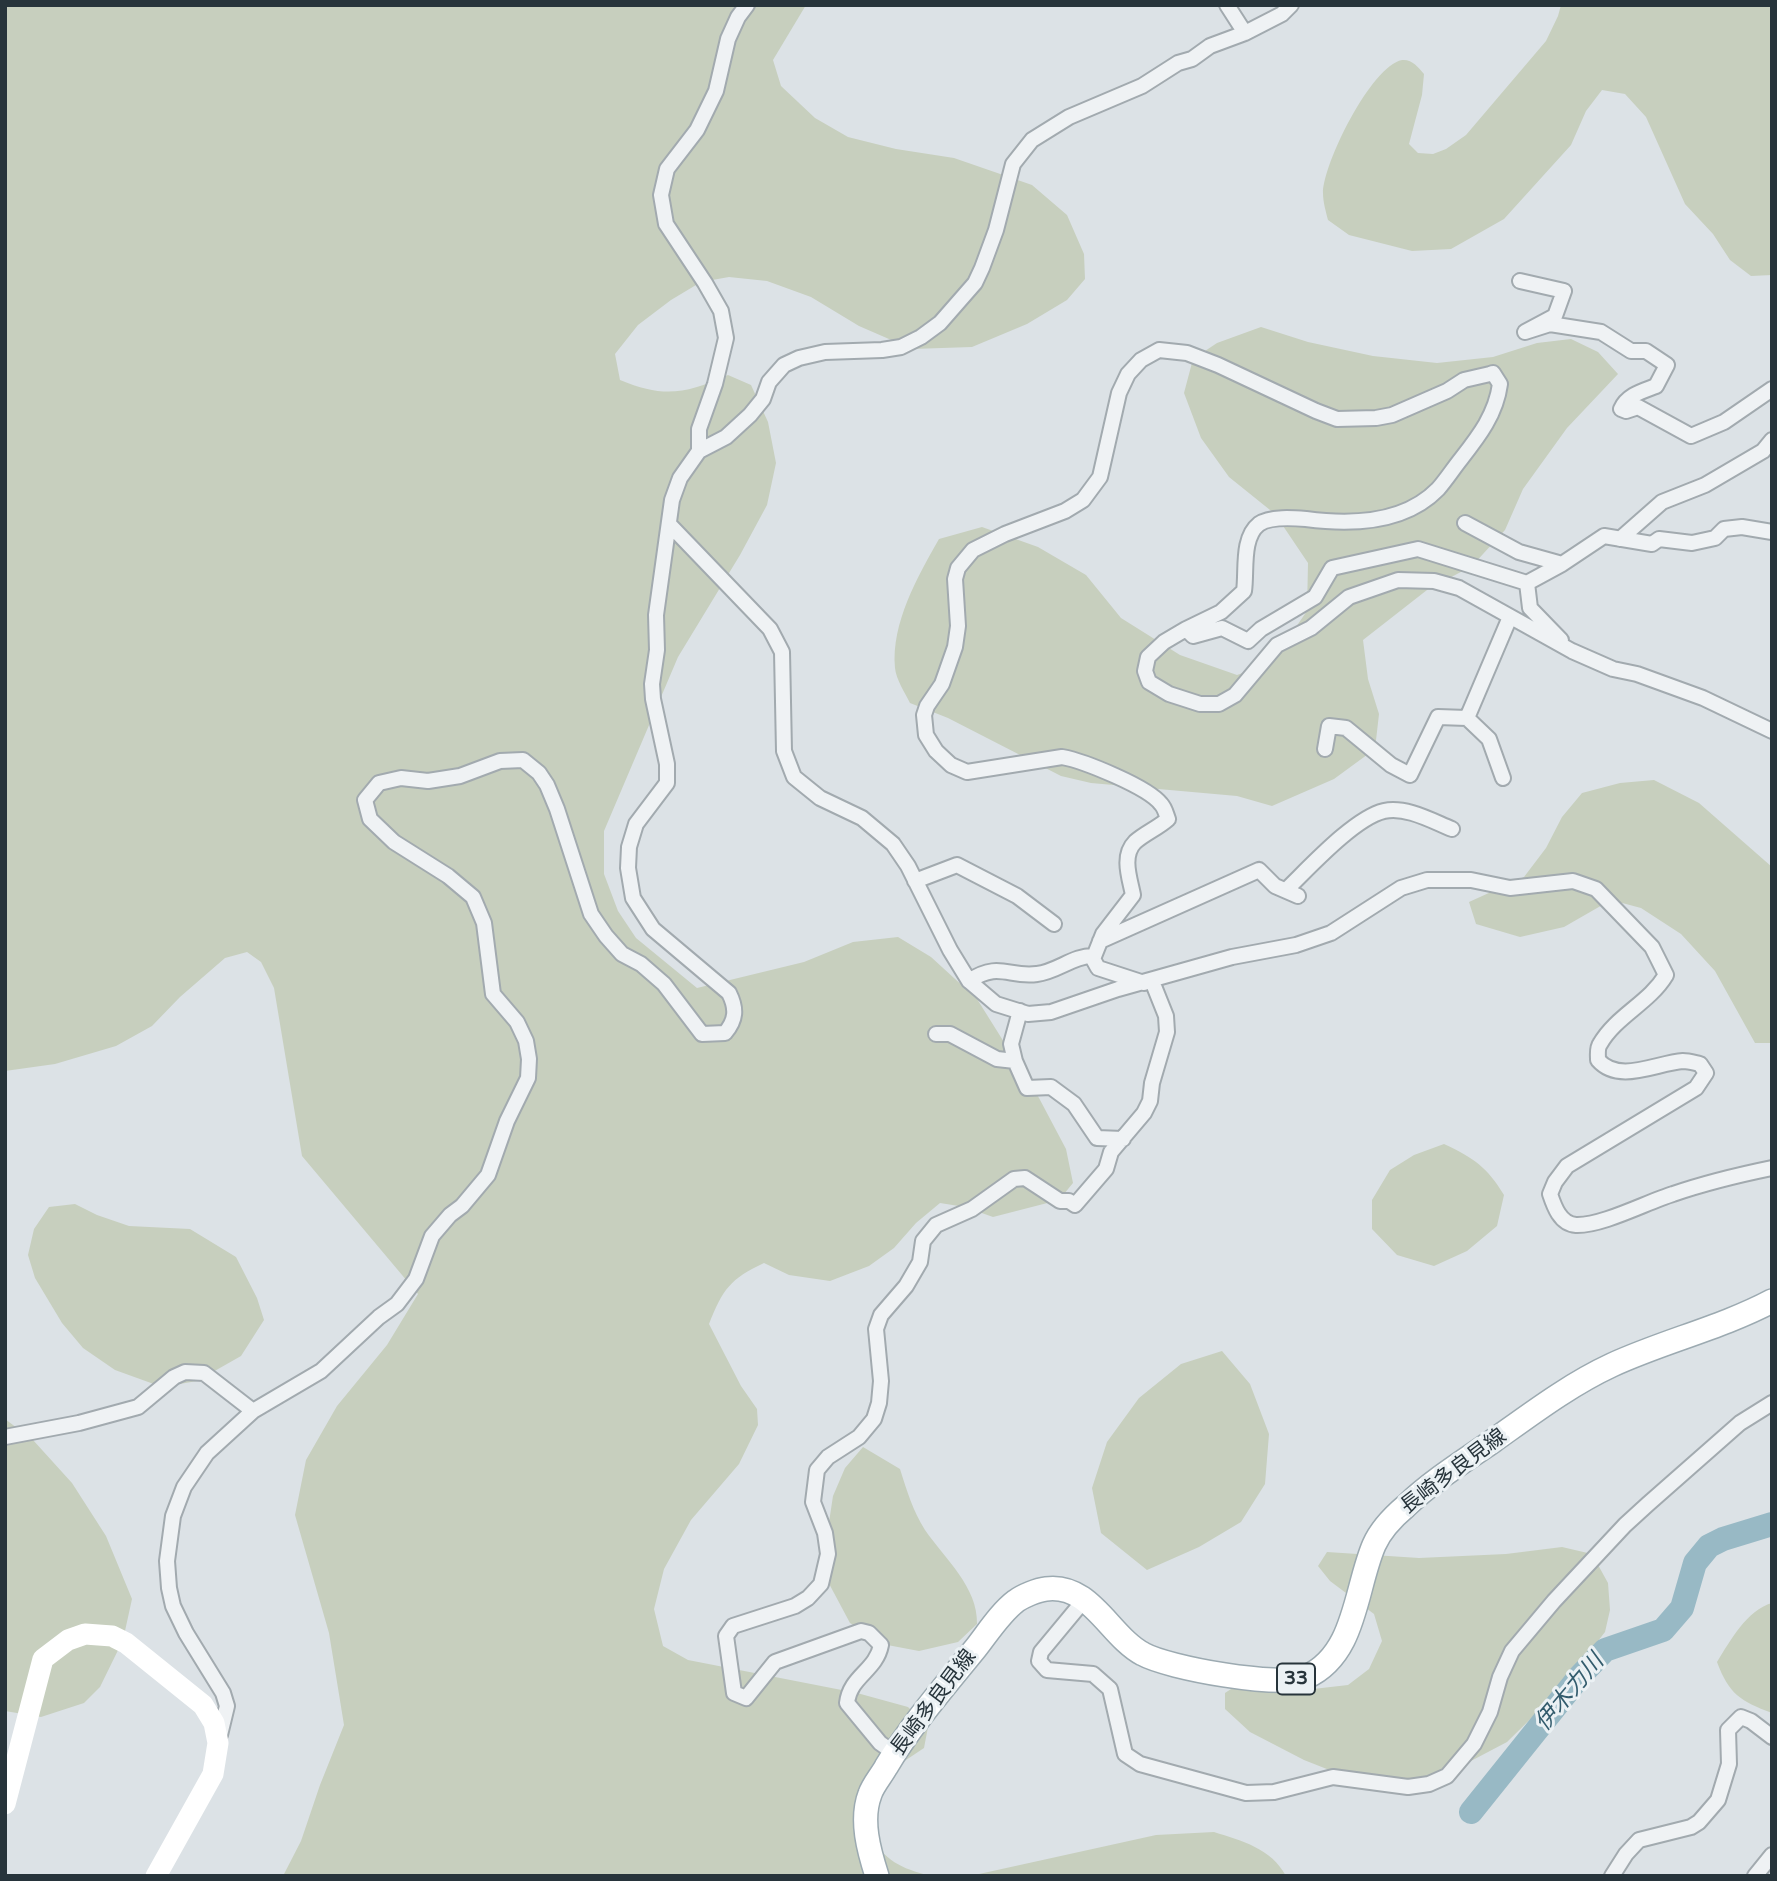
<!DOCTYPE html>
<meta charset="utf-8">
<style>
body{margin:0}
#map{position:relative;width:1777px;height:1881px;overflow:hidden;background:#dce2e6;font-family:"Varela Round",sans-serif}
canvas{display:block}
.frame{position:absolute;inset:0;border:7px solid #27343b;pointer-events:none}
</style>
<div id="map">
<canvas width="1777" height="1881"></canvas>
<div class="frame"></div>
</div>
<script>
const ctx = document.querySelector('canvas').getContext('2d');
ctx.lineJoin = 'round';
function fill(path, color) {
  ctx.fillStyle = color;
  ctx.fill(path, 'evenodd');
}
function trace(path, color, width, dash) {
  ctx.strokeStyle = color;
  ctx.lineWidth = width;
  ctx.lineCap = dash ? 'butt' : 'round';
  ctx.setLineDash(dash || []);
  ctx.stroke(path);
}
function write(font, color, halo, rows, align = 'center') {
  ctx.font = font + ' "Varela Round","Noto Sans JP",sans-serif';
  ctx.lineWidth = 6;
  ctx.setLineDash([]);
  ctx.textBaseline = 'middle';
  ctx.strokeStyle = halo;
  ctx.fillStyle = color;
  for (const [text, x, y, turn = 0] of rows) {
    ctx.save();
    ctx.translate(x, y);
    ctx.rotate((+turn || 0) * Math.PI / 180);
    ctx.textAlign = isNaN(turn) ? turn : align;
    if (halo) ctx.strokeText(text, 0, 0);
    ctx.fillText(text, 0, 0);
    ctx.restore();
  }
}
fill(new Path2D(`
 M 5,5 L 806,5 L 773,60 L 781,86 L 815,118 L 848,137 L 896,149 L 954,158 L 1032,185 L 1067,215 L 1084,254 L 1085,279 L 1067,300 L 1027,324 L 972,347 L 912,349 L 859,326 L 811,297 L 767,281 L 729,277 L 701,282 L 671,300 L 638,325 L 615,354 L 620,380 C 664,398 685,394 728,375 L 751,385 L 768,422 L 776,463 L 767,505 L 740,555 L 678,657 L 604,831 L 604,874 L 618,911 L 636,938 L 697,988 L 804,962 L 853,942 L 898,937 L 931,957 L 977,999 L 1039,1098 L 1066,1149 L 1073,1183 L 1059,1200 L 993,1217 L 965,1207 L 940,1203 L 916,1223 L 894,1248 L 869,1266 L 830,1281 L 789,1275 L 764,1263 C 730,1279 723,1289 709,1324 L 741,1386 L 757,1409 L 758,1425 L 739,1464 L 691,1520 L 664,1569 L 654,1609 L 663,1646 L 688,1660 L 857,1693 L 908,1707 L 928,1727 L 924,1748 L 891,1770 L 867,1834 C 887,1861 899,1868 931,1876 L 283,1876 L 301,1841 L 320,1785 L 344,1725 L 329,1633 L 295,1515 L 306,1460 L 337,1406 L 387,1345 L 418,1294 L 302,1156 L 274,988 L 261,962 L 247,952 L 225,958 L 180,997 L 152,1026 L 116,1046 L 55,1064 L 5,1071 Z
 M 1561,5 L 1772,5 L 1772,275 L 1751,276 L 1730,260 L 1713,234 L 1685,204 L 1646,117 L 1625,94 L 1602,90 L 1586,111 L 1571,145 L 1504,219 L 1451,249 L 1412,251 L 1349,235 L 1328,220 C 1326,212 1323,202 1323,193 C 1323,164 1371,66 1402,60 C 1412,59 1418,67 1424,74 L 1422,95 L 1409,144 L 1418,153 L 1433,154 L 1446,149 L 1466,135 L 1546,41 L 1558,16 Z
 M 1261,327 L 1308,342 L 1373,356 L 1437,363 L 1493,357 L 1537,343 L 1571,339 L 1598,352 L 1618,374 L 1567,428 L 1523,489 L 1505,530 L 1472,566 L 1427,590 L 1363,640 L 1368,679 L 1379,714 L 1375,749 L 1334,779 L 1272,806 L 1237,796 L 1091,783 L 1061,776 L 948,718 L 910,703 C 905,693 896,679 895,668 C 891,623 918,576 939,539 L 982,527 L 1038,547 L 1086,575 L 1121,618 L 1180,655 L 1237,675 L 1271,663 L 1307,611 L 1308,563 L 1275,514 L 1229,477 L 1201,438 L 1184,393 L 1193,359 L 1217,343 Z
 M 1654,780 L 1699,803 L 1772,867 L 1772,1043 L 1755,1043 L 1715,971 L 1681,934 L 1641,908 L 1611,900 L 1564,927 L 1520,937 L 1476,924 L 1469,902 L 1524,877 L 1546,848 L 1562,817 L 1582,793 L 1620,783 Z
 M 1444,1144 C 1474,1158 1487,1167 1504,1195 L 1497,1226 L 1467,1251 L 1434,1266 L 1397,1255 L 1372,1229 L 1372,1200 L 1390,1170 L 1414,1155 Z
 M 75,1204 L 97,1215 L 129,1226 L 190,1229 L 236,1257 L 257,1298 L 264,1320 L 241,1356 L 197,1381 L 162,1387 L 115,1370 L 83,1348 L 62,1323 L 35,1278 L 28,1255 L 34,1229 L 49,1207 Z
 M 1222,1351 L 1250,1384 L 1269,1434 L 1265,1484 L 1241,1522 L 1199,1547 L 1147,1570 L 1101,1533 L 1092,1488 L 1107,1442 L 1139,1398 L 1181,1364 Z
 M 5,1419 L 33,1440 L 72,1483 L 106,1536 L 132,1599 L 123,1640 L 100,1687 L 84,1703 L 41,1717 L 5,1711 Z
 M 863,1447 L 900,1469 C 907,1491 913,1511 925,1530 C 945,1559 978,1587 977,1624 L 958,1642 L 919,1651 L 882,1644 L 850,1623 L 826,1578 L 826,1542 L 833,1496 L 845,1468 Z
 M 1562,1547 L 1592,1554 L 1608,1583 L 1610,1610 L 1605,1632 L 1560,1690 L 1507,1742 L 1431,1782 L 1342,1775 L 1304,1760 L 1250,1732 L 1225,1709 L 1225,1693 L 1243,1681 L 1287,1692 L 1348,1685 L 1369,1669 L 1382,1641 L 1374,1614 L 1330,1581 L 1318,1566 L 1327,1552 L 1419,1558 L 1506,1554 Z
 M 1772,1603 L 1772,1713 C 1740,1701 1729,1694 1717,1662 C 1730,1641 1747,1610 1772,1603 Z
 M 1214,1832 C 1242,1841 1271,1848 1286,1876 L 970,1876 L 1156,1835 Z`), '#c7cfbe');
trace(new Path2D(`
 M 1471,1812 L 1580,1676 L 1605,1650 L 1663,1630 L 1682,1608 L 1695,1563 L 1709,1546 L 1723,1539 L 1772,1524`), '#98b9c5', 24);
const street = new Path2D(`
 M 1227,5 L 1245,33
 M 1520,281 L 1564,291 L 1555,316 L 1525,332 L 1550,324 L 1601,332 L 1631,351 L 1646,351 L 1667,365 L 1656,386 C 1643,391 1627,395 1621,409 L 1626,411 L 1638,407 L 1691,436 L 1724,422 L 1772,389
 M 699,451 L 699,429 L 715,384 L 726,338 L 721,311 L 705,283 L 666,224 L 661,195 L 667,169 L 697,130 L 716,91 L 728,39 L 738,17 L 747,5
 M 1465,523 L 1519,552 L 1562,564
 M 669,524 L 770,629 L 782,652 L 784,751 L 794,777 L 820,798 L 862,818 L 893,844 L 908,866 L 950,950 L 969,981 L 996,1004 L 1028,1014 L 1051,1012 L 1118,989 L 1232,957 L 1296,945 L 1331,933 L 1401,888 L 1427,880 L 1471,880 L 1510,888 L 1573,881 L 1596,889 L 1652,947 L 1666,975 C 1649,1003 1616,1016 1600,1044 C 1597,1048 1598,1054 1598,1060 C 1619,1084 1656,1063 1683,1061 C 1689,1061 1695,1063 1700,1064 L 1706,1073 L 1696,1088 L 1567,1166 L 1555,1182 L 1550,1194 C 1554,1206 1560,1224 1576,1225 C 1602,1226 1647,1202 1673,1194 C 1705,1183 1738,1175 1772,1168
 M 1620,539 L 1662,502 L 1705,485 L 1763,451 L 1772,440
 M 1186,629 L 1193,636 L 1222,628 L 1248,641 L 1261,629 L 1315,597 L 1332,568 L 1418,549 L 1527,583
 M 1561,640 L 1530,608 L 1527,583 L 1562,564 L 1604,536 L 1652,544 L 1659,539 L 1692,543 L 1715,538 L 1724,529 L 1742,527 L 1772,532
 M 1467,718 L 1510,617
 M 1325,749 L 1329,726 L 1346,728 L 1391,765 L 1410,775 L 1438,717 L 1467,718 L 1489,739 L 1503,778
 M 915,881 L 957,865 L 1017,896 L 1054,924
 M 1286,890 C 1308,869 1354,818 1384,811 C 1406,806 1432,821 1452,829
 M 1100,941 L 1259,870 L 1275,886 L 1298,896
 M 969,981 C 999,961 1009,978 1037,974 C 1057,972 1074,955 1094,956
 M 1144,983 L 1098,968 L 1093,959 L 1103,934 L 1133,895 C 1130,879 1121,856 1135,842 C 1145,833 1158,828 1168,819 C 1166,814 1165,808 1161,804 C 1148,787 1084,761 1062,757 L 967,772 L 951,765 L 936,751 L 926,735 L 924,715 L 927,706 L 942,684 L 955,647 L 958,626 L 955,579 L 958,568 L 973,550 L 1005,534 L 1065,511 L 1083,500 L 1100,477 L 1119,393 L 1128,374 L 1141,360 L 1159,350 L 1187,353 L 1218,365 L 1316,411 L 1337,419 L 1376,418 L 1392,415 L 1447,391 L 1464,380 L 1490,374 L 1493,373 L 1500,384 C 1496,414 1479,436 1461,459 C 1453,469 1446,480 1438,489 C 1404,524 1351,525 1306,519 C 1294,518 1270,516 1259,524 C 1241,538 1247,572 1244,591 L 1221,612 L 1186,629 L 1164,642 L 1148,657 L 1145,671 L 1149,682 L 1169,694 L 1200,704 L 1219,704 L 1235,695 L 1277,645 L 1311,628 L 1349,597 L 1398,580 L 1434,581 L 1459,588 L 1572,651 L 1613,669 L 1637,674 L 1703,698 L 1772,731
 M 1020,1011 L 1011,1044 L 1015,1061 L 1027,1088 L 1051,1087 L 1074,1104 L 1097,1138 L 1123,1139
 M 936,1034 L 950,1034 L 997,1059 L 1015,1061
 M 5,1437 L 79,1423 L 138,1407 L 174,1377 L 185,1372 L 204,1373 L 253,1411
 M 1085,1599 L 1041,1652 L 1039,1661 L 1047,1670 L 1093,1674 L 1110,1689 L 1125,1754 L 1140,1764 L 1246,1793 L 1274,1792 L 1333,1777 L 1408,1787 L 1429,1784 L 1447,1776 L 1474,1744 L 1490,1712 L 1500,1677 L 1512,1651 L 1554,1601 L 1625,1525 L 1648,1504 L 1740,1423 L 1772,1403
 M 220,1735 L 227,1706 L 223,1693 L 186,1633 L 173,1606 L 169,1588 L 167,1561 L 173,1516 L 184,1487 L 207,1453 L 253,1411 L 321,1371 L 379,1317 L 397,1304 L 416,1279 L 432,1236 L 450,1215 L 462,1206 L 488,1175 L 507,1121 L 528,1078 L 529,1059 L 526,1041 L 517,1022 L 493,994 L 484,923 L 473,897 L 448,876 L 394,842 L 370,819 L 365,800 L 379,783 L 401,778 L 428,781 L 460,776 L 500,761 L 523,760 L 539,773 L 547,785 L 557,809 L 591,914 L 606,936 L 622,954 L 641,964 L 664,984 L 702,1034 L 725,1033 C 736,1020 737,1009 729,993 L 653,929 L 633,898 L 628,868 L 629,847 L 636,824 L 667,783 L 667,764 L 653,699 L 652,684 L 657,650 L 656,615 L 672,500 L 680,478 L 699,451 L 726,437 L 750,415 L 763,399 L 769,382 L 784,365 L 799,358 L 825,352 L 882,350 L 901,347 L 921,337 L 940,323 L 975,283 L 982,268 L 996,230 L 1013,164 L 1032,140 L 1069,117 L 1142,86 L 1178,63 L 1192,59 L 1210,46 L 1245,33 L 1282,14 L 1291,5
 M 894,1753 L 880,1743 L 847,1703 C 850,1676 876,1671 881,1645 L 869,1633 L 861,1631 L 775,1662 L 746,1698 L 734,1693 L 726,1636 L 733,1626 L 795,1606 L 808,1598 L 821,1584 L 828,1554 L 825,1533 L 813,1502 L 817,1470 L 828,1457 L 859,1437 L 874,1419 L 879,1403 L 881,1381 L 876,1329 L 881,1315 L 906,1286 L 920,1262 L 923,1241 L 936,1225 L 972,1209 L 1014,1179 L 1025,1178 L 1060,1201 L 1069,1201 L 1075,1205 L 1106,1169 L 1111,1152 L 1144,1113 L 1150,1101 L 1152,1083 L 1167,1032 L 1166,1016 L 1152,981
 M 1612,1876 L 1626,1854 L 1639,1840 L 1691,1827 L 1699,1822 L 1718,1800 L 1729,1764 L 1728,1730 L 1741,1717 L 1751,1721 L 1772,1737
 M 1755,1876 L 1772,1855`);
const primary = new Path2D(`
 M 877,1876 C 869,1851 860,1820 870,1794 C 873,1785 881,1776 886,1767 C 911,1725 944,1687 975,1649 C 987,1634 1000,1613 1016,1601 C 1023,1596 1037,1590 1046,1589 C 1091,1583 1109,1636 1143,1654 C 1168,1668 1280,1688 1306,1677 C 1356,1655 1355,1589 1374,1545 C 1381,1529 1393,1517 1406,1506 C 1432,1481 1464,1461 1493,1441 C 1531,1414 1569,1385 1612,1365 C 1664,1341 1721,1328 1772,1301`);
trace(street, '#a2aaaf', 18);
trace(primary, '#9caab1', 26);
trace(street, '#eff2f4', 14);
trace(new Path2D(`
 M 5,1804 L 43,1659 L 68,1640 L 85,1634 L 112,1636 L 126,1643 L 203,1705 L 214,1723 L 218,1743 L 213,1774 L 156,1876`), '#fff', 21);
trace(primary, '#fff', 23);
for (const [x, y, w] of [
 [1296,1679,38]
]) {
  const box = new Path2D();
  box.roundRect(x - w / 2, y - 15.5, w, 31, 5);
  ctx.fillStyle = '#ebf1f4';
  ctx.fill(box);
  trace(box, '#27343b', 2);
}
write('bold 19px', '#27343b', null, [
 ["33",1296,1679]
]);
write('21px', '#27343b', '#ebf1f4', [
 ["長崎多良見線",1454,1472,-37],
 ["長崎多良見線",934,1703,-53]
]);
write('italic 23px', '#335c6d', '#ebf1f4', [
 ["伊木力川",1570,1693,-50]
]);
</script>
